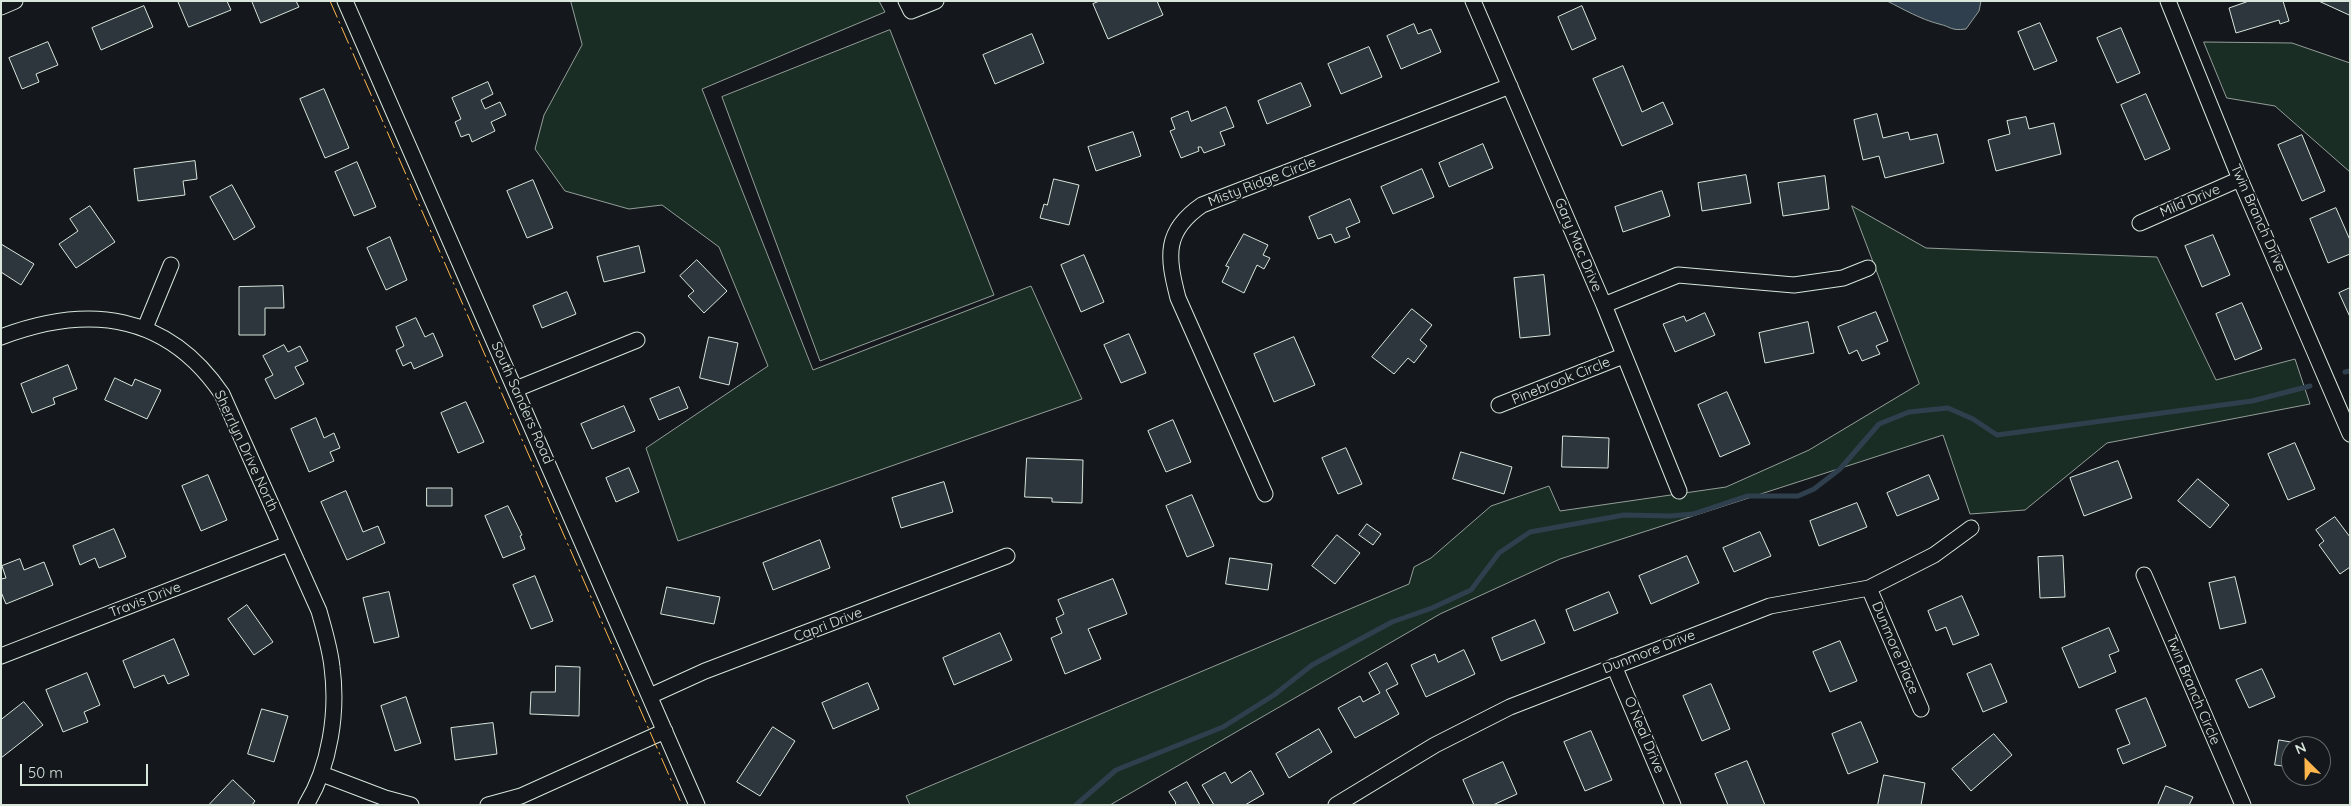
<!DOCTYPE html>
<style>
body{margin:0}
#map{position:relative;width:2351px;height:806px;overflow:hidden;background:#14181c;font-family:Quicksand,sans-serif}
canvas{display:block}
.frame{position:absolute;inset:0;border:2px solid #d8e6dc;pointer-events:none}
.north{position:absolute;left:2281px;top:736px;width:50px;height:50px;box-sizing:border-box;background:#14181c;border:1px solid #626a69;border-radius:50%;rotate:337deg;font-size:14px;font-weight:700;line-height:20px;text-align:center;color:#d8e6dc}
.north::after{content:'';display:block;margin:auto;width:18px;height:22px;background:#ffb74d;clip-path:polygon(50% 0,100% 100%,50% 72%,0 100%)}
.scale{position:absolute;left:20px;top:764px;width:128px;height:22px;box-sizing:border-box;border:2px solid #d8e6dc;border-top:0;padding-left:6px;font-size:15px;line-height:18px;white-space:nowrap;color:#d8e6dc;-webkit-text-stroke:4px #14181c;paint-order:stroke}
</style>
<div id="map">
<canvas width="2351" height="806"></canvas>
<div class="frame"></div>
<div class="north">N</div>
<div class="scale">50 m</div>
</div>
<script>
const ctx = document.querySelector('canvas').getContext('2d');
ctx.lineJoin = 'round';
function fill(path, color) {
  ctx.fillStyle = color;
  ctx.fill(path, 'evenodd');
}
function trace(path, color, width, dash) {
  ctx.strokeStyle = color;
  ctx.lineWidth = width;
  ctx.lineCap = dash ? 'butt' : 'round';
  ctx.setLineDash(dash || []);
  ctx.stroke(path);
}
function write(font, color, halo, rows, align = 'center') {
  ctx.font = font + ' Quicksand,sans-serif';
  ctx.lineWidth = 4;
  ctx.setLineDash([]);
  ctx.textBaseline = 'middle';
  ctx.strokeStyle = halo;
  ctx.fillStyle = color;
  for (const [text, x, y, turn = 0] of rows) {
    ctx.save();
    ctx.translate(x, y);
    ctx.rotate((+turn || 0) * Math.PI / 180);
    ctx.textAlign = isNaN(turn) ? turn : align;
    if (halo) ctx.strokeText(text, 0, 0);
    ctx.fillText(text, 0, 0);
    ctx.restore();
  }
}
const green = new Path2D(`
 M 571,1 L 879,1 L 885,12 L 702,89 L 813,370 L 1031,286 L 1082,399 L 678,541 L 646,448 L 768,366 L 719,247 L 662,205 L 629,209 L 565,191 L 535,149 L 544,115 L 582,45 Z
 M 890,30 L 994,295 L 820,361 L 722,97 Z
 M 2204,42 L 2292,43 L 2350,63 L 2350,172 L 2275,106 L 2227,98 Z
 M 1852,206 L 1926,248 L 2157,257 L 2216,380 L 2295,359 L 2310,404 L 2107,443 L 2025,510 L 1970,514 L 1943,435 L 1560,559 L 1440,614 L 1110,805 L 910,805 L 906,796 L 1409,584 L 1414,567 L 1431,558 L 1491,506 L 1549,486 L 1560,511 L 1726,487 L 1809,450 L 1919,384 Z`);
fill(green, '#1a2d24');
trace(green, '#939e99', 1);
const water = new Path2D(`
 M 1887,1 L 1981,1 L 1979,11 L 1966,29 C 1950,31 1952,27 1939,24 C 1920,19 1905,10 1887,1 Z`);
fill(water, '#2f3f4d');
trace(water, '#939e99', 1);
trace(new Path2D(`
 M 2345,372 L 2350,371
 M 1076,805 L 1116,770 L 1223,727 L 1274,695 L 1312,665 L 1392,622 L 1432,608 L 1471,590 L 1499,553 L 1530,532 L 1624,515 L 1670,516 L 1693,514 L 1747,496 L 1798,496 L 1814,489 L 1840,469 L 1879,424 L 1909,412 L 1948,408 L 1973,419 L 1997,435 L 2252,401 L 2310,386`), '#2f3f4d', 5);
const building = new Path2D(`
 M 178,1 L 227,1 L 231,10 L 189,27 Z
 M 252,1 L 296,1 L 299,7 L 261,23 Z
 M 1100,1 L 1157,1 L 1163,15 L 1108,39 L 1093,4 Z
 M 2283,1 L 2289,21 L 2280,24 L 2279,20 L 2236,33 L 2229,8 L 2249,1 Z
 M 2319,1 L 2350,1 L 2350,15 Z
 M 144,6 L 153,27 L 101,50 L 92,28 Z
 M 1582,6 L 1596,39 L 1572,50 L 1558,17 Z
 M 2040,23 L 2057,61 L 2034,70 L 2018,32 Z
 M 1414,24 L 1418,34 L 1431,29 L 1441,52 L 1401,69 L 1387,36 Z
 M 2121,28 L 2140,73 L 2117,83 L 2097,38 Z
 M 1032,34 L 1044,63 L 995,84 L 983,55 Z
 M 48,42 L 58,65 L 36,74 L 39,82 L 22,89 L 9,58 Z
 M 1369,47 L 1382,77 L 1341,94 L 1328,64 Z
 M 1623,66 L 1642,112 L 1663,102 L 1673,124 L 1622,146 L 1593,79 Z
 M 488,82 L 493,94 L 481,100 L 485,109 L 500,102 L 506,115 L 491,122 L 495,131 L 472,142 L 469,134 L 461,137 L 455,122 L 461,119 L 452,98 Z
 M 1301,83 L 1311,106 L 1267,124 L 1258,101 Z
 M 324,89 L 349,148 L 325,158 L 300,99 Z
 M 2146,94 L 2170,149 L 2145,160 L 2121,105 Z
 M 1226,107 L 1234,127 L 1220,132 L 1225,145 L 1204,153 L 1201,147 L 1198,147 L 1199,151 L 1181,158 L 1170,131 L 1175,129 L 1171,118 L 1188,111 L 1191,121 Z
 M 1877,114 L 1883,138 L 1908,132 L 1910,140 L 1937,134 L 1944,163 L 1885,178 L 1879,156 L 1863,160 L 1854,120 Z
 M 2026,117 L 2029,129 L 2054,123 L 2061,154 L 1996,171 L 1988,140 L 2010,134 L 2007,121 Z
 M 1133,132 L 1141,156 L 1096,171 L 1088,147 Z
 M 2302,135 L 2325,191 L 2302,201 L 2278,145 Z
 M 1483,144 L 1493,168 L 1449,187 L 1439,163 Z
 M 195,161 L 197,179 L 183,181 L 185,195 L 138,201 L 134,169 Z
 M 357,162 L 376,207 L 354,216 L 335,172 Z
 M 1422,169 L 1434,197 L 1393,214 L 1381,187 Z
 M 1746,175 L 1751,203 L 1702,211 L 1698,183 Z
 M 1825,176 L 1829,209 L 1783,216 L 1778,183 Z
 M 1054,179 L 1079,185 L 1069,225 L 1040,218 L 1044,204 L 1047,205 Z
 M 533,180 L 553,228 L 527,238 L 507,191 Z
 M 232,185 L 255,227 L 234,240 L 210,197 Z
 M 1662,191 L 1670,216 L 1623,232 L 1615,207 Z
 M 1350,199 L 1360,222 L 1346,228 L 1350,237 L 1335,243 L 1331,234 L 1318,239 L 1309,217 Z
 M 90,206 L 115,242 L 76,268 L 59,244 L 78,231 L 70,219 Z
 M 2336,208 L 2350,240 L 2350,254 L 2328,263 L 2310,219 Z
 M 1244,234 L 1268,245 L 1263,255 L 1270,258 L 1264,269 L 1257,265 L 1244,293 L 1222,282 L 1229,267 L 1226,266 Z
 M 2213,235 L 2230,275 L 2202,287 L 2185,246 Z
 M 390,237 L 407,280 L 386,290 L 367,248 Z
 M 1,244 L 34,264 L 21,285 L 1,272 Z
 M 639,246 L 645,272 L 604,282 L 597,257 Z
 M 1084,255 L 1104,302 L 1081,312 L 1061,265 Z
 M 697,260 L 727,291 L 704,313 L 688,296 L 694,291 L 680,276 Z
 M 1544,275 L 1550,335 L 1520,338 L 1514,278 Z
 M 283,286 L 284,308 L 265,308 L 265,335 L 239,335 L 239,287 Z
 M 2350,288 L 2350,317 L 2339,293 Z
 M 567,292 L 576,314 L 542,328 L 533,306 Z
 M 2242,303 L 2262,349 L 2235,360 L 2216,314 Z
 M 1412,309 L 1432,325 L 1420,340 L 1427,346 L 1414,363 L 1408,358 L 1394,374 L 1372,357 Z
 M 1876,312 L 1888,341 L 1876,346 L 1880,354 L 1862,361 L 1857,350 L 1849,354 L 1838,327 Z
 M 1705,313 L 1715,335 L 1675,352 L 1663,324 L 1684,316 L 1686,321 Z
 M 416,318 L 425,337 L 433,333 L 443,356 L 414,369 L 411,362 L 403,366 L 396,350 L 404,346 L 396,327 Z
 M 1808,322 L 1814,353 L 1765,363 L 1759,333 Z
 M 1129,334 L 1146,373 L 1121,383 L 1104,345 Z
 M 709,337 L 738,343 L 729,385 L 700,378 Z
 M 1294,337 L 1315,385 L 1274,402 L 1254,354 Z
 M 284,345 L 288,352 L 300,346 L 308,361 L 295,367 L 304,384 L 275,399 L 265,379 L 273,375 L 263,356 Z
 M 68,365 L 77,389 L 53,398 L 55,404 L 32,413 L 21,384 Z
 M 115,378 L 132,386 L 135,379 L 161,390 L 147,419 L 105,400 Z
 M 679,387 L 688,408 L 659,420 L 650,399 Z
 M 1727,392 L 1750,444 L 1720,457 L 1698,405 Z
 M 466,402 L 484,442 L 458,453 L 441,413 Z
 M 624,406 L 635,431 L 592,449 L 581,424 Z
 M 316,418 L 324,438 L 334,433 L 340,448 L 330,452 L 334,461 L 309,472 L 291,429 Z
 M 1173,420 L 1191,462 L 1166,472 L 1148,431 Z
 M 1563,436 L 1609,438 L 1608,468 L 1562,467 Z
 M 2295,443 L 2315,489 L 2288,500 L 2268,454 Z
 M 1346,448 L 1362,484 L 1338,494 L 1322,458 Z
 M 1461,452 L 1512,467 L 1504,494 L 1453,479 Z
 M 1027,458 L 1083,460 L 1082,503 L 1052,502 L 1052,498 L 1025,497 Z
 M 2118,461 L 2132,498 L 2084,516 L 2070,478 Z
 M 629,468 L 639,492 L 616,502 L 606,478 Z
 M 208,475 L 227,520 L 201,531 L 182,486 Z
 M 1929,475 L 1939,499 L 1897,516 L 1887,493 Z
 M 2198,479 L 2229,505 L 2210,528 L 2178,501 Z
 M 944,482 L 953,512 L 901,528 L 892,498 Z
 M 427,488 L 452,488 L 452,506 L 427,506 Z
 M 346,491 L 363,532 L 378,526 L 385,543 L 347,560 L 321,502 Z
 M 1192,495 L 1214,546 L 1187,557 L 1166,506 Z
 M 1857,503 L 1867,527 L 1819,546 L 1810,521 Z
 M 508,506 L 522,535 L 520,536 L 525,549 L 503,558 L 485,516 Z
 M 2335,517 L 2350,537 L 2350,567 L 2340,574 L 2319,545 L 2324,541 L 2316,530 Z
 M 1367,524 L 1381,534 L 1373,545 L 1359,535 Z
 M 114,529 L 126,557 L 99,568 L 95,558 L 80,565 L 73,546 Z
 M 1760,532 L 1771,556 L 1734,572 L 1723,548 Z
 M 1337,535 L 1360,553 L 1335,584 L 1312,566 Z
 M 820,540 L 830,568 L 773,590 L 763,563 Z
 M 1687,556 L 1699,583 L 1651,604 L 1639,576 Z
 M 2063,556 L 2065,597 L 2040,598 L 2038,557 Z
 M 1230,558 L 1272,564 L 1268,590 L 1226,584 Z
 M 20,559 L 24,570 L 44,562 L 53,585 L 6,604 L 1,592 L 1,579 L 6,578 L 2,566 Z
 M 535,576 L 553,621 L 531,629 L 513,585 Z
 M 2235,577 L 2246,623 L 2220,629 L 2209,583 Z
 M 1113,579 L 1127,614 L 1088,629 L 1101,659 L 1065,674 L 1051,638 L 1062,633 L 1056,618 L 1064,614 L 1058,600 Z
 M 667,587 L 720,597 L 714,624 L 661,614 Z
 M 389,592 L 399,637 L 374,643 L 363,598 Z
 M 1609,592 L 1618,613 L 1574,631 L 1566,610 Z
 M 1962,596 L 1979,635 L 1953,645 L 1946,627 L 1936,631 L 1928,611 Z
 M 247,605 L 273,642 L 254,655 L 228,619 Z
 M 1535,620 L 1545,643 L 1501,661 L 1492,638 Z
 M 2109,628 L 2119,651 L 2109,655 L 2116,672 L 2079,688 L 2062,648 Z
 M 1000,633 L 1012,660 L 954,685 L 943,658 Z
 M 174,639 L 189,675 L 168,684 L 164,675 L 134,688 L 123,661 Z
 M 1840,641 L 1857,681 L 1830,692 L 1813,652 Z
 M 1464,650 L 1475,674 L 1426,697 L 1411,665 L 1435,654 L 1438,662 Z
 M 1387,663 L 1398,684 L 1386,690 L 1399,714 L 1355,738 L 1338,708 L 1360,696 L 1363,702 L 1380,693 L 1369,673 Z
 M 1991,664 L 2007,702 L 1983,712 L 1967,674 Z
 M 556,666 L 580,667 L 579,716 L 530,714 L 531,692 L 555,692 Z
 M 2262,669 L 2275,697 L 2249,708 L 2236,680 Z
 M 87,673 L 100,705 L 84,712 L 88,722 L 63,732 L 46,690 Z
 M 868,683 L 879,709 L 833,729 L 822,703 Z
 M 1711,684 L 1730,729 L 1702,741 L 1683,696 Z
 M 406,697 L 421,743 L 395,751 L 381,706 Z
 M 2146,698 L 2166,746 L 2123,764 L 2117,749 L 2130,744 L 2116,710 Z
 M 24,702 L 43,725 L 1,758 L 1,720 Z
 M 262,709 L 288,716 L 274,762 L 248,754 Z
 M 1861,722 L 1878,762 L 1848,774 L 1832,734 Z
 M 493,723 L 497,754 L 455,760 L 451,728 Z
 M 773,727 L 795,741 L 760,796 L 737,782 Z
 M 1319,729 L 1332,752 L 1289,778 L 1276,754 Z
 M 1591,731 L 1612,780 L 1585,791 L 1564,742 Z
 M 1994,734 L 2012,755 L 1971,791 L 1952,769 Z
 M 2279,740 L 2315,746 L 2291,746 L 2291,767 L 2275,765 Z
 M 1747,761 L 1765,805 L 1728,805 L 1715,774 Z
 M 1503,762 L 1517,794 L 1493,805 L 1474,805 L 1463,780 Z
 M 1251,771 L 1264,794 L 1245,805 L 1214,805 L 1202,785 L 1225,772 L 1231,783 Z
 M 1884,775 L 1925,783 L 1921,805 L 1878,805 Z
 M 233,780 L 255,801 L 252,805 L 209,805 Z
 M 1187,782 L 1200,805 L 1174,805 L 1176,803 L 1169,792 Z
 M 2166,786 L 2193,797 L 2189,805 L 2158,805 Z`);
fill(building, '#2c363c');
trace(building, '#d8e6dc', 1);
const minor = new Path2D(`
 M 345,1 L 697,805
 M 906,1 L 911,11 L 936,1
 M 1473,1 L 1604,305 L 1679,491
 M 2168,1 L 2240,179 L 2350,434
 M 1,7 L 15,1
 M 2140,223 L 2240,179
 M 1604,305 L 1678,275 L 1794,285 L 1843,278 L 1868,268
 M 145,328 L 171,265
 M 1,337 C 88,304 167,313 222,394 L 319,611 C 324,629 330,648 332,667 C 338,712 330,766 306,805
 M 516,389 L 637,340
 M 1499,405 L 1623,356
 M 1265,494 L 1178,298 C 1167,256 1164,231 1202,205 L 1510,86
 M 2144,575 L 2243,805
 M 1869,588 L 1921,709
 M 1,656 L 288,544
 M 1614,666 L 1673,805
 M 650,696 L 705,671 L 1007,556
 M 322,774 L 385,798 L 411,805
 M 488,805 L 521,796 L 665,731
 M 1336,805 L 1435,745 L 1510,707 L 1770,606 L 1869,588 L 1934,555 L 1971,528`);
trace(minor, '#d8e6dc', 17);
trace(minor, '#14181c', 15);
trace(new Path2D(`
 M 330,1 L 682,805`), '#ffb74d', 1, [18, 4, 2.5, 4]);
write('14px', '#d8e6dc', '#14181c', [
 ["Misty Ridge Circle",1262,182,-21],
 ["Mild Drive",2190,201,-23],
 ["Twin Branch Drive",2258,218,66],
 ["Gary Mac Drive",1578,245,67],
 ["Pinebrook Circle",1561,381,-22],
 ["South Sanders Road",522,403,66],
 ["Sherrlyn Drive North",246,451,65],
 ["Travis Drive",145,600,-21],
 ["Capri Drive",828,625,-21],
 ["Dunmore Place",1895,648,67],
 ["Dunmore Drive",1649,652,-21],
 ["Twin Branch Circle",2193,690,67],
 ["O Neal Drive",1644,735,67]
]);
</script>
